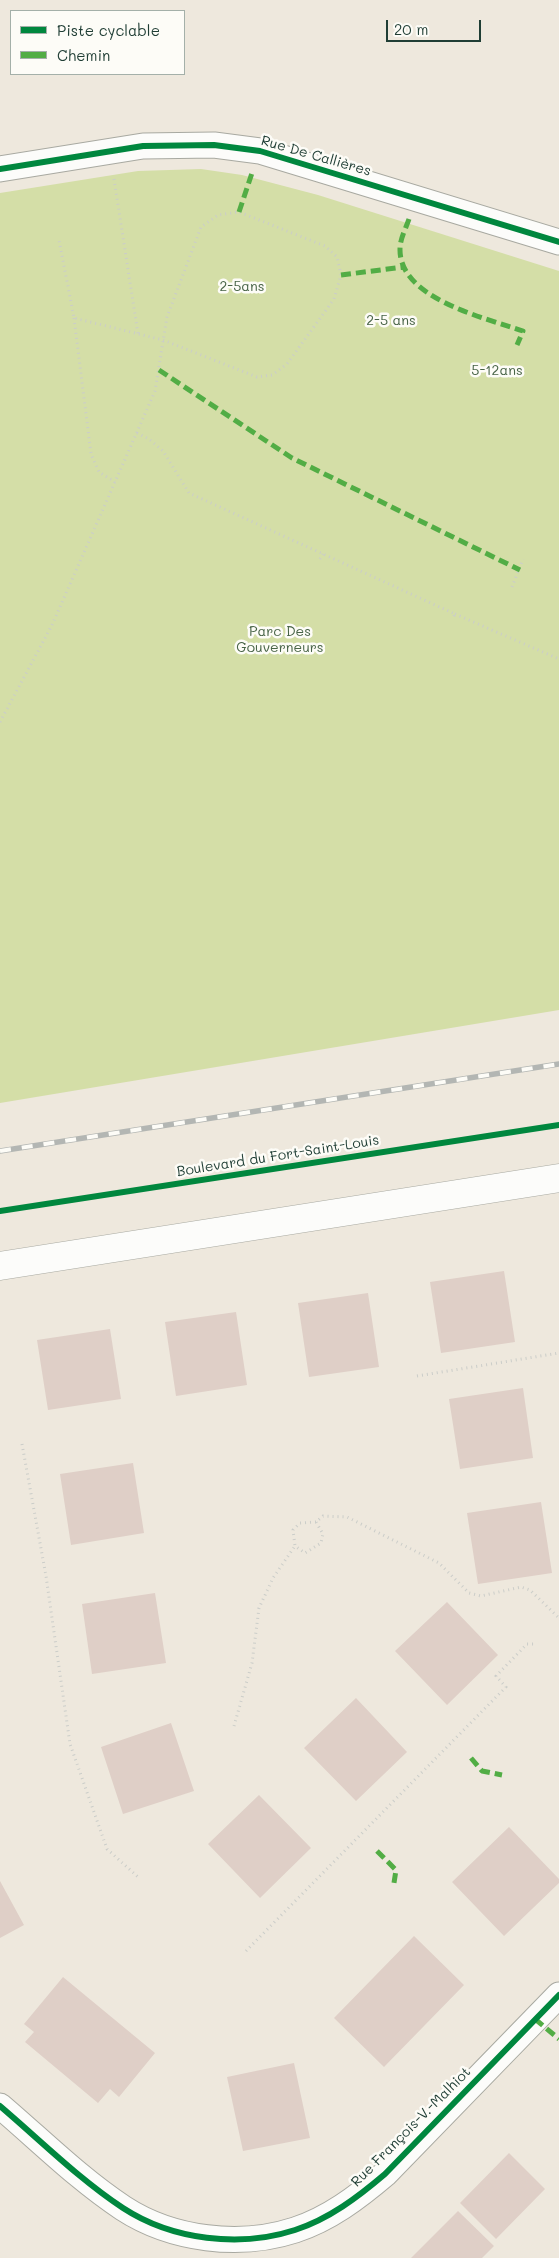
<!DOCTYPE html>
<meta charset="utf-8">
<style>
body{margin:0}
#map{position:relative;width:559px;height:2258px;overflow:hidden;background:#eee8dd;font-family:Mali,sans-serif}
canvas{display:block}
.legend{position:absolute;left:10px;top:10px;width:175px;height:65px;box-sizing:border-box;background:#fdfcf7;border:1px solid #a4b0a9;margin:0;padding:6px 9px;list-style:none;font-size:15px;color:#1f3d34}
.legend li{display:flex;align-items:center;gap:10px;height:25px}
.legend b{width:25px;border:1px solid #a4b0a9}
.scale{position:absolute;left:386px;top:20px;width:95px;height:22px;box-sizing:border-box;border:2px solid #1f3d34;border-top:0;padding-left:6px;font-size:15px;line-height:18px;white-space:nowrap;color:#1f3d34;-webkit-text-stroke:4px #fdfcf7;paint-order:stroke}
</style>
<div id="map">
<canvas width="559" height="2258"></canvas>
<ul class="legend">
<li><b style="height:6px;background:#00873e"></b>Piste cyclable</li>
<li><b style="height:6px;background:#52ad45"></b>Chemin</li>
</ul>
<div class="scale">20 m</div>
</div>
<script>
const ctx = document.querySelector('canvas').getContext('2d');
ctx.lineJoin = 'round';
function fill(path, color) {
  ctx.fillStyle = color;
  ctx.fill(path, 'evenodd');
}
function trace(path, color, width, dash) {
  ctx.strokeStyle = color;
  ctx.lineWidth = width;
  ctx.lineCap = dash ? 'butt' : 'round';
  ctx.setLineDash(dash || []);
  ctx.stroke(path);
}
function write(font, color, halo, rows, align = 'center') {
  ctx.font = font + ' Mali,sans-serif';
  ctx.lineWidth = 5;
  ctx.setLineDash([]);
  ctx.textBaseline = 'middle';
  ctx.strokeStyle = halo;
  ctx.fillStyle = color;
  for (const [text, x, y, turn = 0] of rows) {
    ctx.save();
    ctx.translate(x, y);
    ctx.rotate((+turn || 0) * Math.PI / 180);
    ctx.textAlign = isNaN(turn) ? turn : align;
    if (halo) ctx.strokeText(text, 0, 0);
    ctx.fillText(text, 0, 0);
    ctx.restore();
  }
}
fill(new Path2D(`
 M 201,169 L 242,175 L 318,195 L 559,271 L 559,1010 L 0,1103 L 0,193 L 138,171 Z`), '#d4dea7');
fill(new Path2D(`
 M 504,1271 L 515,1342 L 441,1353 L 430,1282 Z
 M 368,1293 L 379,1367 L 309,1377 L 298,1303 Z
 M 236,1312 L 247,1385 L 176,1396 L 165,1322 Z
 M 110,1329 L 121,1399 L 48,1410 L 37,1340 Z
 M 523,1388 L 533,1458 L 460,1469 L 449,1399 Z
 M 133,1463 L 144,1533 L 71,1545 L 60,1474 Z
 M 541,1502 L 552,1573 L 478,1584 L 467,1513 Z
 M 155,1593 L 166,1663 L 92,1674 L 82,1604 Z
 M 447,1602 L 498,1655 L 447,1705 L 395,1651 Z
 M 356,1698 L 407,1752 L 356,1801 L 304,1748 Z
 M 171,1723 L 194,1791 L 123,1814 L 101,1747 Z
 M 259,1795 L 311,1848 L 260,1898 L 208,1844 Z
 M 509,1827 L 559,1879 L 559,1883 L 504,1936 L 452,1882 Z
 M 0,1881 L 24,1925 L 0,1938 Z
 M 414,1936 L 464,1985 L 384,2067 L 334,2018 Z
 M 63,1977 L 155,2053 L 119,2097 L 110,2089 L 98,2103 L 25,2042 L 34,2032 L 24,2024 Z
 M 294,2063 L 310,2138 L 243,2151 L 227,2077 Z
 M 509,2153 L 545,2189 L 496,2239 L 460,2203 Z
 M 458,2211 L 494,2246 L 482,2258 L 411,2258 Z`), '#dfcfc7');
const minor = new Path2D(`
 M 0,169 L 143,146 L 214,145 L 260,151 L 559,242
 M 0,2106 C 40,2140 79,2179 123,2208 C 172,2240 240,2248 295,2230 C 329,2219 358,2197 385,2174 L 559,1995`);
const tertiary = new Path2D(`
 M 0,1266 L 559,1178`);
trace(minor, '#a8a9a1', 27);
trace(tertiary, '#a8a9a1', 29);
trace(new Path2D(`
 M 114,179 L 138,334
 M 74,318 L 91,454 L 99,472 L 115,482
 M 137,433 L 149,439 L 163,451 L 189,493 L 455,614 L 453,618
 M 320,559 L 323,554
 M 512,587 L 523,559
 M 455,614 L 559,659
 M 0,722 L 52,625 L 155,391 L 167,317 L 201,227 L 218,215 L 239,212 L 325,246 L 337,257 L 341,275 L 334,299 L 287,364 L 272,375 L 257,377 L 163,340 L 74,318 L 59,240
 M 417,1376 L 559,1353
 M 22,1444 L 46,1576 L 70,1744 L 107,1849 L 138,1877
 M 316,1522 L 300,1523 L 293,1530 L 295,1546 L 305,1553 L 321,1543 L 323,1534 L 316,1522 L 323,1516 L 347,1517 L 439,1563 L 469,1593 L 481,1596 L 521,1587 L 530,1590 L 559,1618
 M 234,1726 L 252,1663 L 259,1608 L 273,1578 L 295,1546
 M 246,1951 L 506,1687 L 496,1676 L 527,1644 L 534,1644`), '#cbcdc9', 3, [1, 4]);
trace(minor, '#fcfcfa', 25);
trace(tertiary, '#fcfcfa', 28);
const rail = new Path2D(`
 M 0,1151 L 559,1064`);
trace(rail, '#b3b6b3', 5.5);
trace(rail, '#fdfcf7', 4, [11]);
trace(new Path2D(`
 M 239,212 L 252,173
 M 409,219 C 406,228 400,239 400,249 C 399,299 486,318 523,331 L 517,345
 M 341,275 L 404,267
 M 159,370 L 292,458 L 520,570
 M 471,1758 L 482,1771 L 502,1775
 M 377,1851 L 396,1870 L 394,1883
 M 535,2019 L 559,2039`), '#52ad45', 5, [10, 5]);
trace(new Path2D(`
 M 0,169 L 143,146 L 214,145 L 260,151 L 559,242
 M 0,1211 L 559,1125
 M 0,2106 C 40,2140 79,2179 123,2208 C 172,2240 240,2248 295,2230 C 329,2219 358,2197 385,2174 L 559,1995`), '#00873e', 6);
write('14px', '#1f3d34', '#fdfcf7', [
 ["Rue De Callières",316,156,16],
 ["Boulevard du Fort-Saint-Louis",278,1156,-9],
 ["Rue François-V.-Malhiot",411,2127,-45]
]);
write('14px', '#476346', '#fdfcf7', [
 ["2-5ans",242,287],
 ["2-5 ans",391,321],
 ["5-12ans",497,371],
 ["Parc Des",280,632],
 ["Gouverneurs",280,648]
]);
</script>
